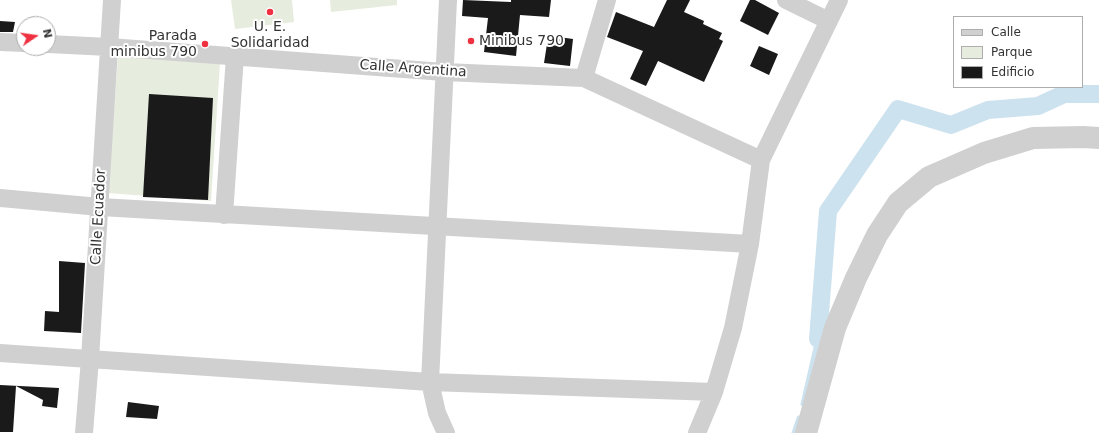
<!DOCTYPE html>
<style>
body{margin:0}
#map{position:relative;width:1099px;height:433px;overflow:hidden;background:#fff;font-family:"DejaVu Sans",sans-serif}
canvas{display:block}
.legend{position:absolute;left:953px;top:16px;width:130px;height:72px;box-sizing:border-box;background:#fff;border:1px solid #adadad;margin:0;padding:5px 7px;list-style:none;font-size:12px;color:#333}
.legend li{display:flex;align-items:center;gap:8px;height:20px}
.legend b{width:20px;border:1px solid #adadad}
.north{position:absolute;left:16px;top:16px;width:40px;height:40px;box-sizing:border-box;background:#fff;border:1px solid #adadad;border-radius:50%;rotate:77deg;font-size:11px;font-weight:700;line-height:16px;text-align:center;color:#333}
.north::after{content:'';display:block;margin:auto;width:14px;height:18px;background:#ee3040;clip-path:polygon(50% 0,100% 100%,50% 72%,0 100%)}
</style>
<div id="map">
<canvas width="1099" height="433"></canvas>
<ul class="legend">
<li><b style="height:5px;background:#d0d0d0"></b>Calle</li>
<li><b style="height:11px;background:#e6ecde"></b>Parque</li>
<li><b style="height:11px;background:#1a1a1a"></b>Edificio</li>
</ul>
<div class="north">N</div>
</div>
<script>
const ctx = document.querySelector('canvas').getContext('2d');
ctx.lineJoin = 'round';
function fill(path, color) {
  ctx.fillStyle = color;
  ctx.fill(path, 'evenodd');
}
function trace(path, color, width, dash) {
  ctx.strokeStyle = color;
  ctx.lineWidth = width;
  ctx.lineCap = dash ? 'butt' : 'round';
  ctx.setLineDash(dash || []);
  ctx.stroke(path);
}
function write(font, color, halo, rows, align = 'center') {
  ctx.font = font + ' "DejaVu Sans",sans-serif';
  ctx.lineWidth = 4;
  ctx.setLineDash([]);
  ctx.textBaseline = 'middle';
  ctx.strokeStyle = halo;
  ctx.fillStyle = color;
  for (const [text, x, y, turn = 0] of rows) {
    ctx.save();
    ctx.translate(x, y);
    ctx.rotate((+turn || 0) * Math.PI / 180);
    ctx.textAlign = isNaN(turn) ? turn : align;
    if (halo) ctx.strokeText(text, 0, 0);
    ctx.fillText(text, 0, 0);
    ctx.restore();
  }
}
fill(new Path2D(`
 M 231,0 L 292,0 L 294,22 L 235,29 Z
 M 330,0 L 397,0 L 397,5 L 331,12 Z
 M 118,56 L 220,63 L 211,201 L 108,193 Z`), '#e6ecde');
trace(new Path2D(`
 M 803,404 L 818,339
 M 794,433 L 799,418`), '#cde2ef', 5);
trace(new Path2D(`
 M 818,339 L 828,211 L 898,109 L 951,125 L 988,110 L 1038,106 L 1064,94 L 1099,94`), '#cde2ef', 18);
fill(new Path2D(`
 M 463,0 L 511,2 L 511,0 L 551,0 L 549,17 L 520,15 L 516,56 L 484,52 L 488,18 L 462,16 Z
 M 667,0 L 690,0 L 684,12 L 704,21 L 703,24 L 722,33 L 719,39 L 723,41 L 704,82 L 658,61 L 646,86 L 630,79 L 643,51 L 607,37 L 616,12 L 654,27 Z
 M 750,0 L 755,0 L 779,13 L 768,35 L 740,21 Z
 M 0,21 L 15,22 L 13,32 L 0,32 Z
 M 559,37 L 573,39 L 570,66 L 544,63 L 547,44 L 558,46 Z
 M 759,46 L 778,54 L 769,75 L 750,66 Z
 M 149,94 L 213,98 L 208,200 L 143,197 Z
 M 59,261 L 85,263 L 81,333 L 44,331 L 45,311 L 59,312 Z
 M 0,385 L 59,388 L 57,408 L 42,406 L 43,400 L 16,386 L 13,432 L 0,432 Z
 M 128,402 L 159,406 L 157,419 L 126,417 Z`), '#1a1a1a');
trace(new Path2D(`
 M 786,0 L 829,21
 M 0,42 L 24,43
 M 48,44 L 109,47 L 444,72 L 584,78 L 761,160
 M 584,78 L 607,0
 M 0,198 L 100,207 L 750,244
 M 224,215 L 235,56
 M 0,353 L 430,382 L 714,392
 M 84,433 L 90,359 L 112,0
 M 446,433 L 437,413 L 430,382 L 448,0
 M 697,433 L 714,392 L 733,328 L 750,244 L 761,160 L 839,0`), '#d0d0d0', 18);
trace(new Path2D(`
 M 806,433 L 835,328 L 856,278 L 877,235 L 898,203 L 929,177 L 984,153 L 1033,138 L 1083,137 L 1099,138`), '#d0d0d0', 22);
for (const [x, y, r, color] of [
 [270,12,4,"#ee3040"],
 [471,41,4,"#ee3040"],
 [205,44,4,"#ee3040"]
]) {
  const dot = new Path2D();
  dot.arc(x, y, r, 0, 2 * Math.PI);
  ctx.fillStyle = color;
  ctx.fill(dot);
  trace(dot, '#fff', 1.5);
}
write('14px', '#333', '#fff', [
 ["U. E.",270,27],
 ["Solidaridad",270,43],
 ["Parada",197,36,"right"],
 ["minibus 790",197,52,"right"],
 ["Minibus 790",479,41,"left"]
]);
write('14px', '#333', '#fff', [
 ["Calle Argentina",413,69,4],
 ["Calle Ecuador",99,217,-87]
]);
</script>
